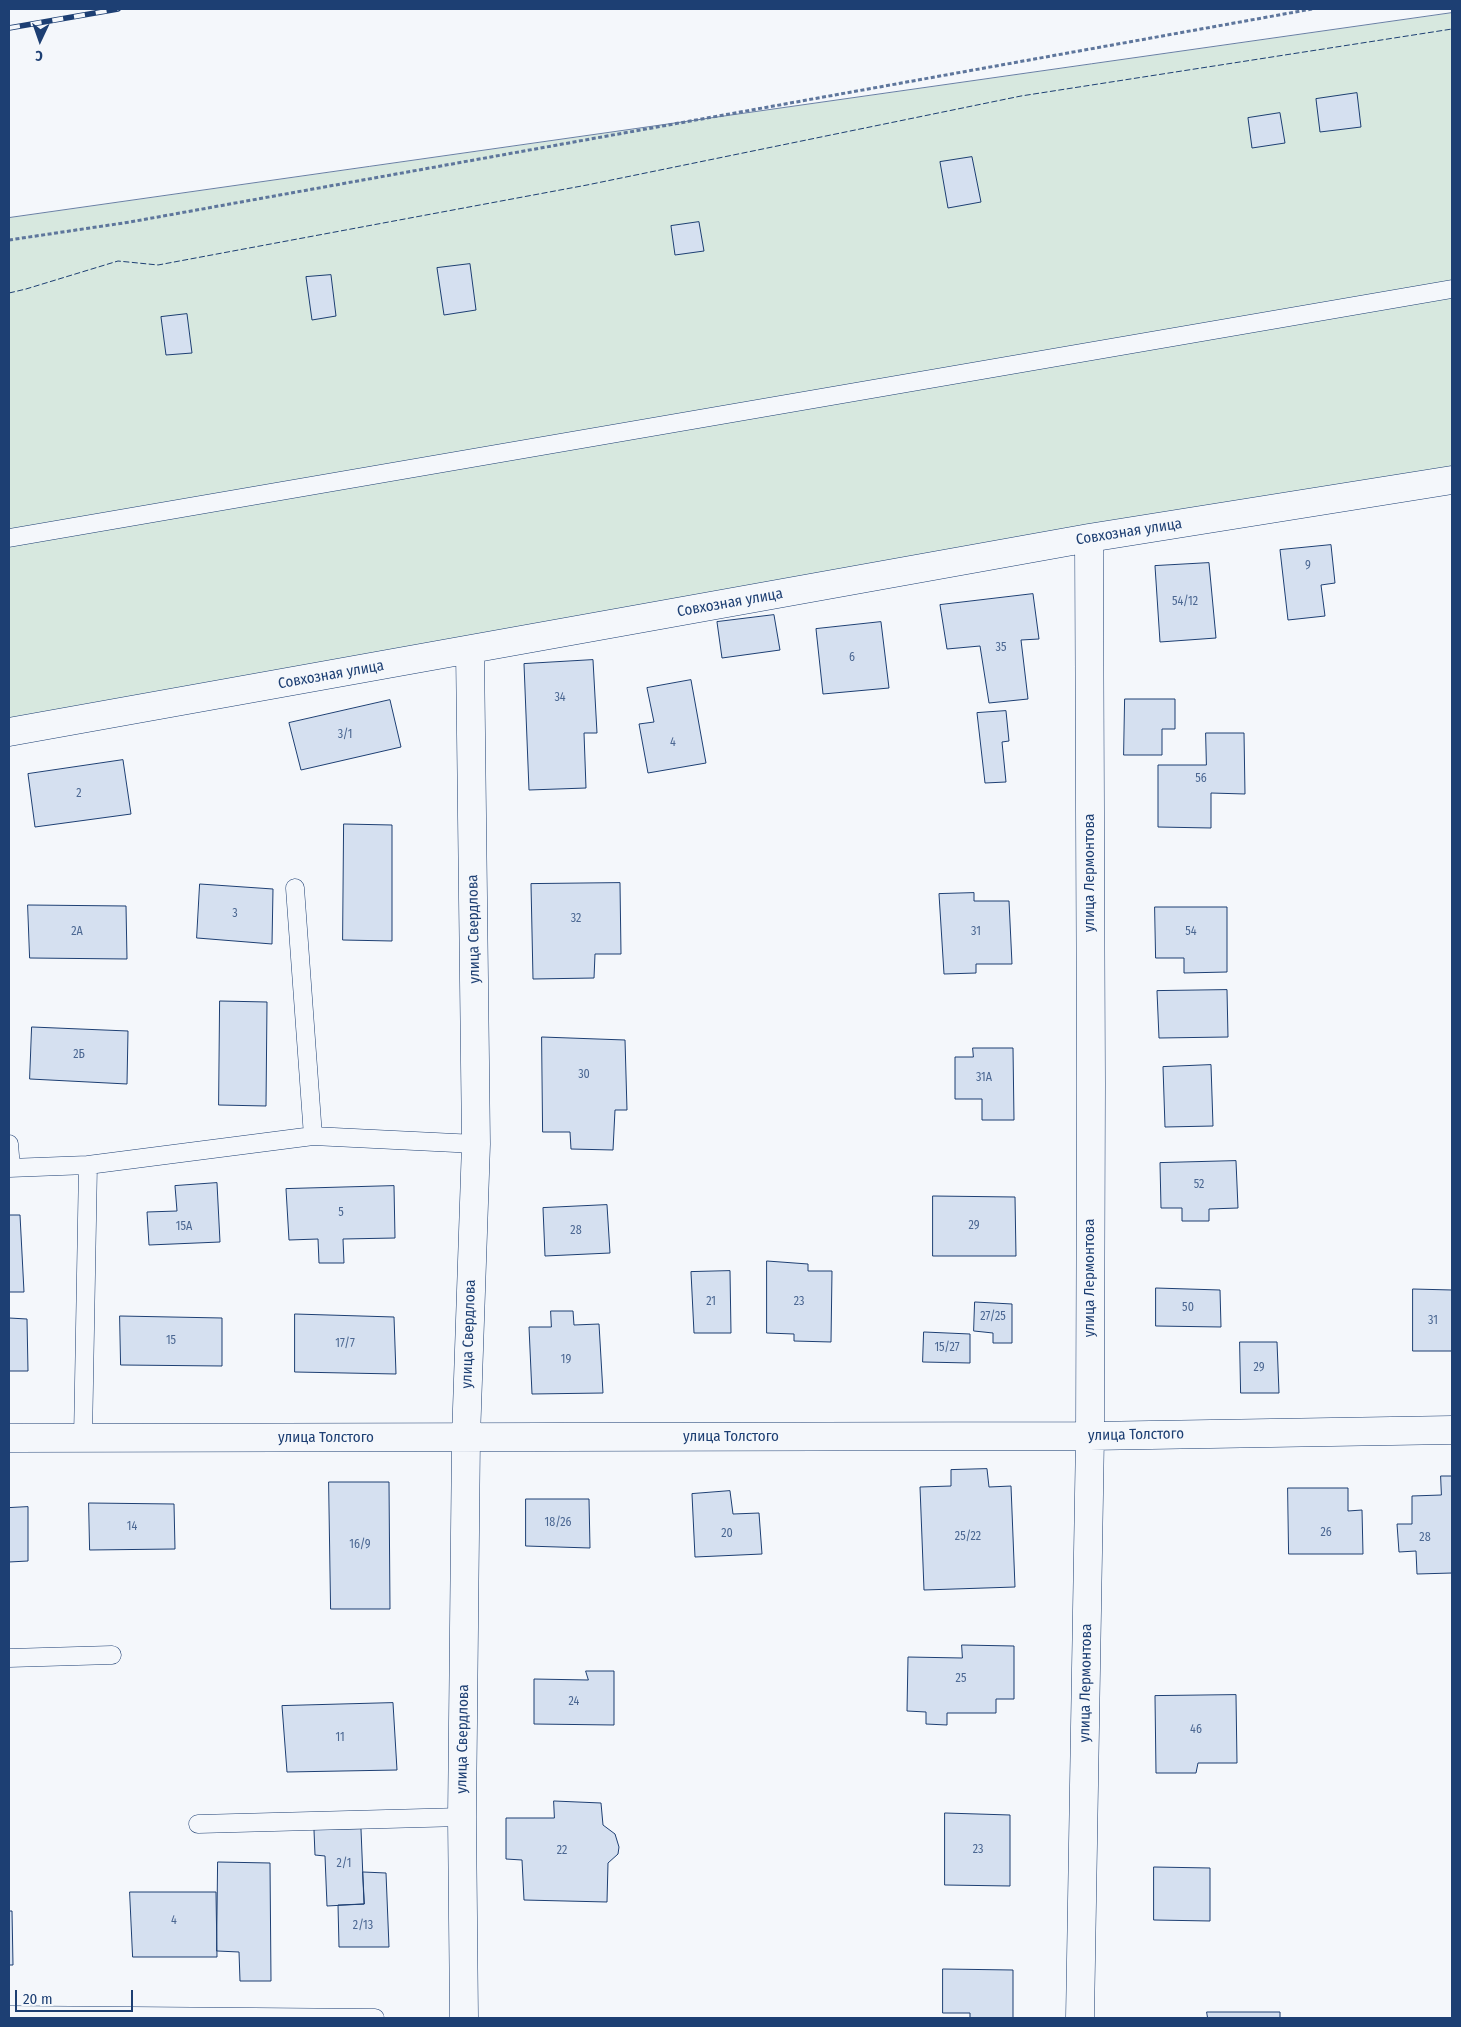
<!DOCTYPE html>
<meta charset="utf-8">
<style>
body{margin:0}
#map{position:relative;width:1461px;height:2027px;overflow:hidden;background:#f4f7fb;font-family:"Fira Sans Condensed",sans-serif}
canvas{display:block}
.frame{position:absolute;inset:0;border:10px solid #1d3f73;pointer-events:none}
.north{position:absolute;left:15px;top:15px;width:50px;height:50px;-webkit-text-stroke:4px #f4f7fb;paint-order:stroke;rotate:183deg;font-size:14px;font-weight:700;line-height:20px;text-align:center;color:#1d3f73}
.north::after{content:'';display:block;margin:auto;width:18px;height:22px;background:#1d3f73;clip-path:polygon(50% 0,100% 100%,50% 72%,0 100%)}
.scale{position:absolute;left:15px;top:1990px;width:118px;height:22px;box-sizing:border-box;border:2px solid #1d3f73;border-top:0;padding-left:6px;font-size:15px;line-height:18px;white-space:nowrap;color:#1d3f73;-webkit-text-stroke:4px #f4f7fb;paint-order:stroke}
</style>
<div id="map">
<canvas width="1461" height="2027"></canvas>
<div class="frame"></div>
<div class="north">С</div>
<div class="scale">20 m</div>
</div>
<script>
const ctx = document.querySelector('canvas').getContext('2d');
ctx.lineJoin = 'round';
function fill(path, color) {
  ctx.fillStyle = color;
  ctx.fill(path, 'evenodd');
}
function trace(path, color, width, dash) {
  ctx.strokeStyle = color;
  ctx.lineWidth = width;
  ctx.lineCap = dash ? 'butt' : 'round';
  ctx.setLineDash(dash || []);
  ctx.stroke(path);
}
function write(font, color, halo, rows, align = 'center') {
  ctx.font = font + ' "Fira Sans Condensed",sans-serif';
  ctx.lineWidth = 4;
  ctx.setLineDash([]);
  ctx.textBaseline = 'middle';
  ctx.strokeStyle = halo;
  ctx.fillStyle = color;
  for (const [text, x, y, turn = 0] of rows) {
    ctx.save();
    ctx.translate(x, y);
    ctx.rotate((+turn || 0) * Math.PI / 180);
    ctx.textAlign = isNaN(turn) ? turn : align;
    if (halo) ctx.strokeText(text, 0, 0);
    ctx.fillText(text, 0, 0);
    ctx.restore();
  }
}
const green = new Path2D(`
 M 1452,13 L 1452,483 L 9,733 L 9,218 Z`);
fill(green, '#d7e8df');
trace(green, '#687fa3', 1);
const building = new Path2D(`
 M 1357,93 L 1361,127 L 1320,132 L 1316,99 Z
 M 1280,113 L 1285,143 L 1252,148 L 1248,118 Z
 M 972,157 L 981,202 L 948,208 L 940,162 Z
 M 699,222 L 704,251 L 675,255 L 671,226 Z
 M 470,264 L 476,310 L 444,315 L 437,268 Z
 M 331,275 L 336,316 L 312,320 L 306,277 Z
 M 187,314 L 192,353 L 166,355 L 161,317 Z
 M 1331,545 L 1335,583 L 1321,585 L 1325,616 L 1288,620 L 1280,550 Z
 M 1209,563 L 1216,638 L 1160,642 L 1155,566 Z
 M 1033,594 L 1039,639 L 1021,640 L 1028,699 L 989,703 L 980,646 L 947,649 L 940,605 Z
 M 774,615 L 780,650 L 722,658 L 717,622 Z
 M 881,622 L 889,688 L 823,694 L 816,629 Z
 M 593,660 L 597,733 L 584,733 L 586,788 L 529,790 L 524,664 Z
 M 691,680 L 706,763 L 648,773 L 639,724 L 654,722 L 647,688 Z
 M 1125,699 L 1175,699 L 1175,729 L 1162,729 L 1162,755 L 1124,755 Z
 M 390,700 L 401,747 L 301,770 L 289,723 Z
 M 1006,711 L 1009,741 L 1002,742 L 1006,782 L 985,783 L 977,713 Z
 M 1206,733 L 1244,733 L 1245,794 L 1211,793 L 1211,828 L 1158,827 L 1158,765 L 1206,765 Z
 M 123,760 L 131,814 L 35,827 L 28,774 Z
 M 344,824 L 392,825 L 392,941 L 343,940 Z
 M 620,883 L 621,954 L 595,954 L 594,978 L 533,979 L 531,884 Z
 M 200,884 L 273,889 L 272,944 L 197,938 Z
 M 974,893 L 974,901 L 1009,901 L 1012,964 L 976,964 L 976,973 L 944,974 L 939,894 Z
 M 28,905 L 126,906 L 127,959 L 30,958 Z
 M 1155,907 L 1227,907 L 1227,972 L 1184,973 L 1184,958 L 1156,958 Z
 M 1227,990 L 1228,1037 L 1159,1038 L 1157,991 Z
 M 220,1001 L 267,1002 L 266,1106 L 219,1105 Z
 M 32,1027 L 128,1031 L 127,1084 L 30,1079 Z
 M 542,1037 L 625,1040 L 627,1110 L 615,1110 L 613,1150 L 571,1149 L 570,1132 L 543,1132 Z
 M 973,1048 L 1013,1048 L 1014,1120 L 982,1120 L 982,1099 L 955,1099 L 955,1057 L 973,1057 Z
 M 1211,1065 L 1213,1126 L 1165,1127 L 1163,1067 Z
 M 1236,1161 L 1238,1208 L 1209,1209 L 1209,1221 L 1182,1221 L 1182,1208 L 1161,1208 L 1160,1163 Z
 M 217,1183 L 220,1242 L 149,1245 L 147,1212 L 177,1211 L 175,1186 Z
 M 394,1186 L 395,1238 L 343,1239 L 344,1263 L 319,1263 L 318,1239 L 289,1240 L 286,1189 Z
 M 933,1196 L 1015,1197 L 1016,1256 L 933,1256 Z
 M 607,1205 L 610,1253 L 545,1256 L 543,1208 Z
 M 9,1215 L 20,1215 L 24,1292 L 9,1292 Z
 M 767,1261 L 808,1264 L 808,1271 L 832,1271 L 831,1342 L 794,1341 L 794,1334 L 767,1333 Z
 M 730,1271 L 731,1333 L 694,1333 L 691,1272 Z
 M 1156,1288 L 1220,1290 L 1221,1327 L 1156,1326 Z
 M 1413,1289 L 1452,1290 L 1452,1351 L 1413,1351 Z
 M 975,1302 L 1012,1304 L 1012,1343 L 993,1343 L 993,1333 L 974,1331 Z
 M 551,1311 L 573,1311 L 574,1325 L 599,1324 L 603,1393 L 532,1394 L 529,1327 L 551,1327 Z
 M 295,1314 L 394,1317 L 396,1374 L 295,1372 Z
 M 120,1316 L 222,1318 L 222,1366 L 121,1365 Z
 M 9,1318 L 27,1319 L 28,1371 L 9,1371 Z
 M 924,1332 L 970,1334 L 970,1363 L 923,1362 Z
 M 1240,1342 L 1277,1342 L 1279,1393 L 1241,1393 Z
 M 987,1469 L 989,1487 L 1011,1486 L 1015,1587 L 924,1590 L 920,1487 L 951,1486 L 951,1470 Z
 M 1441,1476 L 1452,1476 L 1452,1573 L 1417,1574 L 1416,1551 L 1399,1552 L 1397,1524 L 1412,1524 L 1412,1496 L 1441,1495 Z
 M 329,1482 L 389,1482 L 390,1609 L 331,1609 Z
 M 1288,1488 L 1348,1488 L 1348,1511 L 1362,1510 L 1363,1554 L 1289,1554 Z
 M 730,1491 L 733,1514 L 759,1513 L 762,1554 L 695,1557 L 692,1494 Z
 M 526,1499 L 589,1499 L 590,1548 L 526,1546 Z
 M 89,1503 L 174,1504 L 175,1549 L 90,1550 Z
 M 28,1507 L 28,1561 L 9,1562 L 9,1508 Z
 M 962,1645 L 1014,1646 L 1014,1699 L 996,1699 L 996,1713 L 947,1713 L 947,1725 L 926,1724 L 926,1712 L 907,1711 L 908,1657 L 962,1658 Z
 M 586,1671 L 614,1671 L 614,1725 L 534,1724 L 534,1679 L 588,1680 Z
 M 1236,1695 L 1237,1763 L 1198,1763 L 1196,1773 L 1156,1773 L 1155,1696 Z
 M 393,1703 L 397,1770 L 287,1772 L 282,1706 Z
 M 554,1801 L 601,1803 L 603,1825 L 615,1834 L 619,1847 L 618,1854 L 608,1863 L 607,1902 L 524,1900 L 522,1860 L 506,1859 L 506,1818 L 554,1818 Z
 M 945,1813 L 1010,1815 L 1010,1886 L 945,1885 Z
 M 361,1829 L 364,1904 L 327,1906 L 325,1856 L 315,1855 L 314,1830 Z
 M 218,1862 L 270,1863 L 271,1981 L 240,1981 L 239,1952 L 217,1951 Z
 M 1154,1867 L 1210,1868 L 1210,1921 L 1154,1920 Z
 M 363,1872 L 386,1873 L 389,1947 L 339,1947 L 338,1905 L 364,1904 Z
 M 130,1892 L 216,1892 L 217,1957 L 133,1957 Z
 M 9,1911 L 12,1911 L 13,1965 L 9,1965 Z
 M 943,1969 L 1013,1970 L 1013,2018 L 970,2018 L 970,2013 L 943,2013 Z
 M 1207,2012 L 1280,2012 L 1280,2018 L 1208,2018 Z`);
fill(building, '#d5e0f0');
trace(building, '#1d3f73', 1);
const lane = new Path2D(`
 M 9,538 L 1452,289
 M 295,888 L 313,1136
 M 9,1144 L 11,1168
 M 9,1168 L 88,1165
 M 83,1438 L 88,1165 L 313,1136 L 476,1144
 M 9,1658 L 112,1655
 M 198,1824 L 462,1817
 M 9,2015 L 375,2018`);
const street = new Path2D(`
 M 9,732 L 1089,538 L 1452,480
 M 9,1438 L 1090,1436 L 1452,1430
 M 464,2018 L 462,1817 L 466,1438 L 476,1144 L 470,651
 M 1080,2018 L 1090,1436 L 1091,1083 L 1089,538`);
trace(lane, '#1d3f73', 19);
trace(street, '#1d3f73', 29);
trace(new Path2D(`
 M 9,240 L 130,222 L 1312,9`), '#5e769c', 3, [4, 2.5]);
trace(lane, '#f4f7fb', 18);
trace(street, '#f4f7fb', 28);
const rail = new Path2D(`
 M 9,28 L 118,9`);
trace(rail, '#1d3f73', 5.5);
trace(rail, '#f4f7fb', 4, [11]);
trace(new Path2D(`
 M 9,293 L 26,289 L 118,261 L 158,265 L 587,185 L 1021,96 L 1452,29`), '#1d3f73', 1, [6, 2.5]);
write('12px', '#4b6792', null, [
 ["9",1308,566],
 ["54/12",1185,602],
 ["35",1001,648],
 ["6",852,658],
 ["34",560,698],
 ["3/1",345,735],
 ["4",673,743],
 ["56",1201,779],
 ["2",79,794],
 ["3",235,914],
 ["32",576,919],
 ["2А",77,932],
 ["31",976,932],
 ["54",1191,932],
 ["2Б",79,1055],
 ["30",584,1075],
 ["31А",984,1078],
 ["52",1199,1185],
 ["5",341,1213],
 ["29",974,1226],
 ["15А",184,1227],
 ["28",576,1231],
 ["21",711,1302],
 ["23",799,1302],
 ["50",1188,1308],
 ["27/25",993,1317],
 ["31",1433,1321],
 ["15",171,1341],
 ["17/7",345,1344],
 ["15/27",947,1348],
 ["19",566,1360],
 ["29",1259,1368],
 ["18/26",558,1523],
 ["14",132,1527],
 ["26",1326,1533],
 ["20",727,1534],
 ["25/22",968,1537],
 ["28",1425,1538],
 ["16/9",360,1545],
 ["25",961,1679],
 ["24",574,1702],
 ["46",1196,1730],
 ["11",340,1738],
 ["23",978,1850],
 ["22",562,1851],
 ["2/1",344,1864],
 ["4",174,1921],
 ["2/13",363,1926]
]);
write('15px', '#1d3f73', '#f4f7fb', [
 ["Совхозная улица",1129,532,-9],
 ["Совхозная улица",730,603,-10],
 ["Совхозная улица",331,675,-10],
 ["улица Лермонтова",1090,873,-90],
 ["улица Свердлова",474,929,-91],
 ["улица Лермонтова",1090,1278,-90],
 ["улица Свердлова",469,1334,-88],
 ["улица Толстого",1136,1435,-1],
 ["улица Толстого",731,1437],
 ["улица Толстого",326,1438],
 ["улица Лермонтова",1086,1683,-89],
 ["улица Свердлова",463,1739,-89]
]);
</script>
